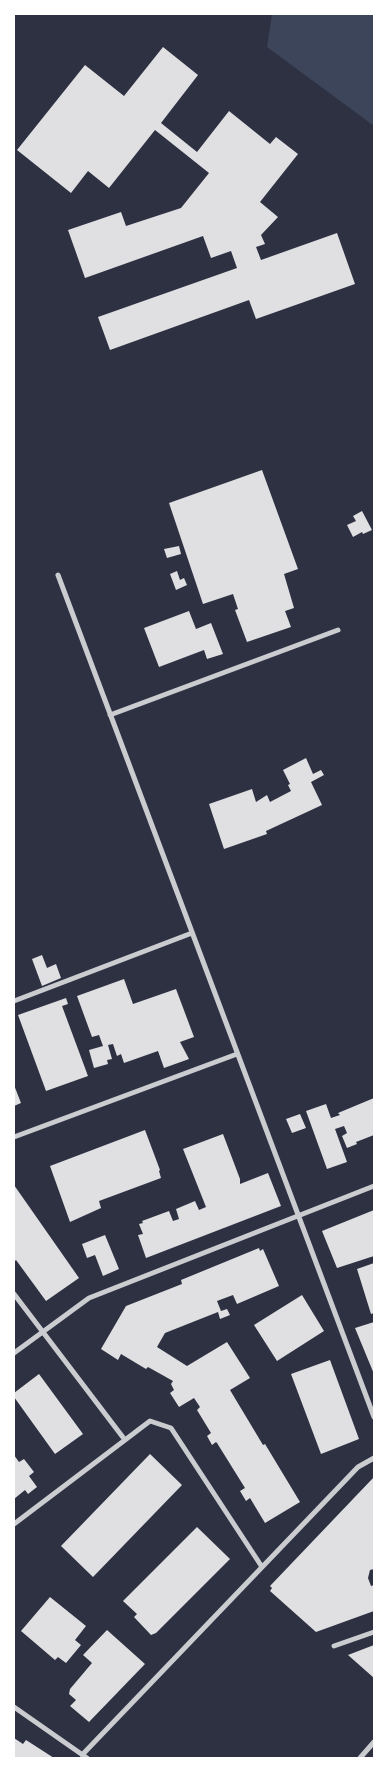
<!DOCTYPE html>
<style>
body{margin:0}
#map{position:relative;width:388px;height:1772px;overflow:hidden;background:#2d3142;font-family:"PT Sans",sans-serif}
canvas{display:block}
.frame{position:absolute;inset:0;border:15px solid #fff;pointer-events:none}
</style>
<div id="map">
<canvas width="388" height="1772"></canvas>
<div class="frame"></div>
</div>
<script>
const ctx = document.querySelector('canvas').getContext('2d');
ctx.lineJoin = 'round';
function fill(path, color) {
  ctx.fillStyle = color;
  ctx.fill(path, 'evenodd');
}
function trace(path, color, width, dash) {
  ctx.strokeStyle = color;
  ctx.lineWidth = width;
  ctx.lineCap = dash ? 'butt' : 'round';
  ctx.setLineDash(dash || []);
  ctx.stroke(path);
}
fill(new Path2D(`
 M 272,14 L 374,14 L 374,126 L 267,47 Z`), '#3c4559');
fill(new Path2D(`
 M 163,47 L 198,75 L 161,123 L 197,152 L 229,111 L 270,144 L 276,137 L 298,154 L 260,202 L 278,217 L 261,235 L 265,244 L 256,247 L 261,260 L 337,233 L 355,284 L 256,319 L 249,300 L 110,350 L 98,317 L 237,268 L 231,251 L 211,258 L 203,236 L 85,278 L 68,230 L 121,212 L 126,226 L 181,208 L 209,173 L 155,130 L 109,188 L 88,171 L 71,193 L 17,150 L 85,65 L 124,96 Z
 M 262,470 L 298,569 L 284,574 L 294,608 L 285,611 L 291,627 L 247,642 L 235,610 L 238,609 L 233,594 L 203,604 L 169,503 Z
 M 362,511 L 372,530 L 363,534 L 362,532 L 353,537 L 347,525 L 356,521 L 353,516 Z
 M 179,546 L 181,554 L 167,558 L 164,549 Z
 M 177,571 L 180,580 L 184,578 L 187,585 L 176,590 L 170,574 Z
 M 189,611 L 196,629 L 211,623 L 223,654 L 207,659 L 204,650 L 159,667 L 144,628 Z
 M 306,758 L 313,774 L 321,770 L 324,775 L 311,782 L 322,805 L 266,831 L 267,834 L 224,849 L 209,804 L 252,789 L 256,802 L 267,795 L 270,802 L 291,791 L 288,785 L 290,784 L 283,770 Z
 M 42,955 L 47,968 L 56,964 L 61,978 L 42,986 L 32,959 Z
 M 124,979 L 133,1004 L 176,989 L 194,1037 L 180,1042 L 189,1059 L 164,1068 L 158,1051 L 124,1063 L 121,1054 L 117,1056 L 113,1044 L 108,1045 L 112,1059 L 107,1060 L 108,1064 L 94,1068 L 89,1050 L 103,1046 L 99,1035 L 92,1037 L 77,996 Z
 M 66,998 L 68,1004 L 62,1006 L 88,1076 L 46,1091 L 18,1015 Z
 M 14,1085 L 21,1103 L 14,1106 Z
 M 374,1098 L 374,1135 L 356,1142 L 357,1144 L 347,1148 L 342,1136 L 347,1133 L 344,1126 L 335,1129 L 347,1162 L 327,1169 L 306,1111 L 326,1104 L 331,1118 L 340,1115 L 338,1113 Z
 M 300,1114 L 306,1128 L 292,1133 L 286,1119 Z
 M 145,1130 L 160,1170 L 159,1171 L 161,1178 L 99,1201 L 101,1208 L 70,1222 L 50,1166 Z
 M 223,1134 L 240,1179 L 240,1184 L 268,1173 L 281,1206 L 146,1258 L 138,1235 L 143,1234 L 139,1224 L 143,1223 L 142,1221 L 169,1211 L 173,1221 L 179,1219 L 176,1209 L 195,1201 L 199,1210 L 206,1207 L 183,1149 Z
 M 14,1185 L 79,1278 L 46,1301 L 16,1260 L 14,1262 Z
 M 374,1210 L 374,1256 L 337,1268 L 322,1231 Z
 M 105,1235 L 119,1269 L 103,1276 L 95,1255 L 87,1258 L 82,1244 Z
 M 259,1248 L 260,1251 L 263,1249 L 279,1286 L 237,1304 L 233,1295 L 217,1301 L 221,1311 L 227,1309 L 230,1315 L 220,1319 L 218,1312 L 165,1333 L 157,1347 L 187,1366 L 227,1342 L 250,1378 L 230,1390 L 263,1445 L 265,1444 L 300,1502 L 265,1523 L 250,1498 L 246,1501 L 240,1491 L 245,1488 L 217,1443 L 216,1442 L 212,1445 L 207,1436 L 211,1433 L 197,1410 L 200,1407 L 194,1398 L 179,1407 L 170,1393 L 174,1390 L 171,1384 L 173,1381 L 148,1367 L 146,1369 L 121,1354 L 118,1360 L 101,1349 L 126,1306 L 182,1284 L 181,1280 Z
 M 374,1263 L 374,1313 L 371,1314 L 357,1269 Z
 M 302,1295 L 324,1331 L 277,1361 L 254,1325 Z
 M 374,1322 L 374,1374 L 355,1328 Z
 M 330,1360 L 359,1439 L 321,1454 L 291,1374 Z
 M 39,1374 L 83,1434 L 55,1454 L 14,1397 L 14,1393 Z
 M 150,1454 L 182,1485 L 93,1577 L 61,1546 Z
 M 14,1455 L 19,1462 L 24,1459 L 34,1472 L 29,1476 L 37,1487 L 28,1494 L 25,1490 L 14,1499 Z
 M 374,1477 L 374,1569 L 370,1570 L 368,1578 L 371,1586 L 374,1585 L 374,1611 L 316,1632 L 270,1591 L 272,1588 L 270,1586 Z
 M 197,1527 L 230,1559 L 156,1633 L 151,1635 L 134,1617 L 137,1614 L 123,1601 Z
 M 50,1597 L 86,1626 L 75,1640 L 81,1645 L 66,1663 L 58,1657 L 55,1660 L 21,1631 Z
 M 107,1630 L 145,1664 L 89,1722 L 70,1706 L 76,1700 L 69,1694 L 70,1689 L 92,1663 L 83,1655 Z
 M 374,1645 L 374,1678 L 348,1655 Z
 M 14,1738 L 23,1744 L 26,1740 L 54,1758 L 14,1758 Z`), '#e0e0e3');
trace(new Path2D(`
 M 58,575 L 374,1417
 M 110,715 L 338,630
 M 14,1001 L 192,933
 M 14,1137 L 237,1054
 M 14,1294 L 125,1440 L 150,1421 L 171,1428 L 262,1567
 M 14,1353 L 89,1298 L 374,1186
 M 14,1524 L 125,1440
 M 334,1646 L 374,1632
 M 14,1707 L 87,1758
 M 82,1755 L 358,1467 L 374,1458
 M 360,1758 L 374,1742`), '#caccd0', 5);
</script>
